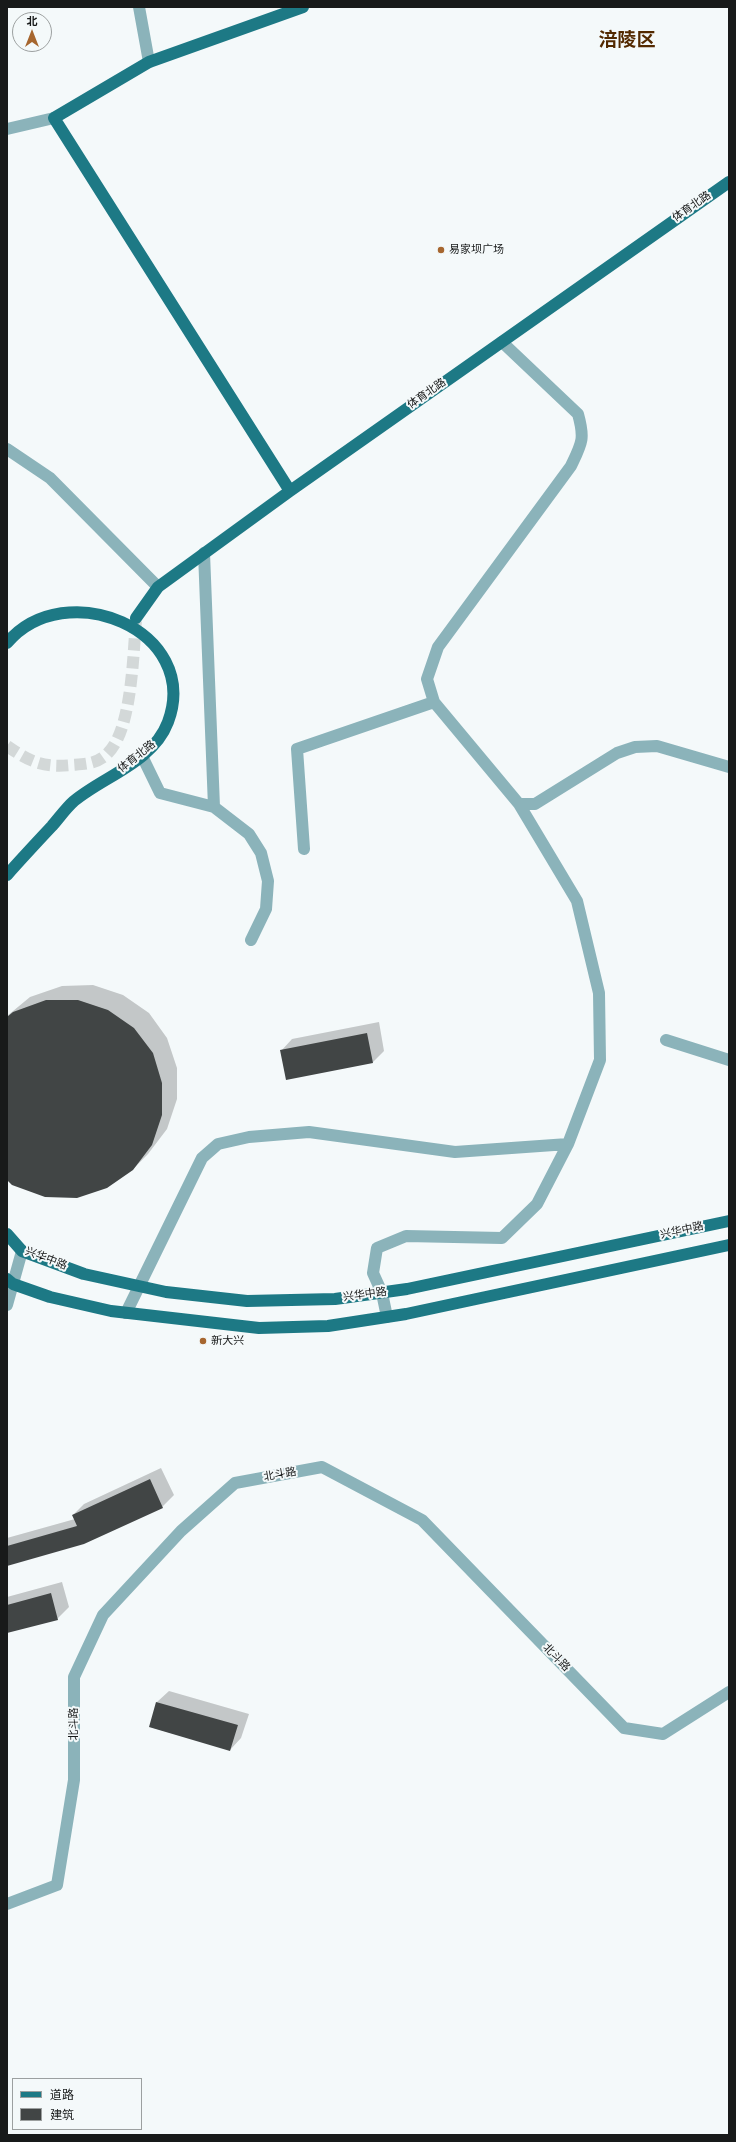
<!DOCTYPE html>
<meta charset="utf-8">
<style>
body{margin:0}
#map{position:relative;width:736px;height:2142px;overflow:hidden;background:#f4f9fa;font-family:"Titillium Web","Noto Sans SC",sans-serif}
canvas{display:block}
.frame{position:absolute;inset:0;border:8px solid #181a1a;pointer-events:none}
.legend{position:absolute;left:12px;top:2078px;width:130px;height:52px;box-sizing:border-box;background:#f4f9fa;border:1px solid #9ca0a0;margin:0;padding:5px 7px;list-style:none;font-size:12px;color:#181a1a}
.legend li{display:flex;align-items:center;gap:8px;height:20px}
.legend b{width:20px;border:1px solid #9ca0a0}
.north{position:absolute;left:12px;top:12px;width:40px;height:40px;box-sizing:border-box;background:#f4f9fa;border:1px solid #9ca0a0;border-radius:50%;rotate:0deg;font-size:11px;font-weight:700;line-height:16px;text-align:center;color:#181a1a}
.north::after{content:'';display:block;margin:auto;width:14px;height:18px;background:#a6662f;clip-path:polygon(50% 0,100% 100%,50% 72%,0 100%)}
</style>
<div id="map">
<canvas width="736" height="2142"></canvas>
<div class="frame"></div>
<ul class="legend">
<li><b style="height:5px;background:#1d7985"></b>道路</li>
<li><b style="height:11px;background:#414545"></b>建筑</li>
</ul>
<div class="north">北</div>
</div>
<script>
const ctx = document.querySelector('canvas').getContext('2d');
ctx.lineJoin = 'round';
function fill(path, color) {
  ctx.fillStyle = color;
  ctx.fill(path, 'evenodd');
}
function trace(path, color, width, dash) {
  ctx.strokeStyle = color;
  ctx.lineWidth = width;
  ctx.lineCap = dash ? 'butt' : 'round';
  ctx.setLineDash(dash || []);
  ctx.stroke(path);
}
function write(font, color, halo, rows, align = 'center') {
  ctx.font = font + ' "Titillium Web","Noto Sans SC",sans-serif';
  ctx.lineWidth = 4;
  ctx.setLineDash([]);
  ctx.textBaseline = 'middle';
  ctx.strokeStyle = halo;
  ctx.fillStyle = color;
  for (const [text, x, y, turn = 0] of rows) {
    ctx.save();
    ctx.translate(x, y);
    ctx.rotate((+turn || 0) * Math.PI / 180);
    ctx.textAlign = isNaN(turn) ? turn : align;
    if (halo) ctx.strokeText(text, 0, 0);
    ctx.fillText(text, 0, 0);
    ctx.restore();
  }
}
fill(new Path2D(`
 M 93,985 L 123,995 L 149,1013 L 167,1038 L 177,1068 L 177,1099 L 167,1129 L 148,1154 L 133,1169 L 7,1179 L 7,1016 L 30,997 L 62,986 Z
 M 379,1022 L 384,1051 L 373,1062 L 281,1051 L 292,1039 Z
 M 161,1468 L 174,1495 L 162,1507 L 7,1565 L 7,1538 L 75,1519 L 73,1515 L 84,1504 Z
 M 62,1582 L 69,1607 L 57,1619 L 7,1632 L 7,1597 Z
 M 169,1691 L 249,1714 L 241,1738 L 230,1750 L 150,1727 L 157,1702 Z`), '#0003');
fill(new Path2D(`
 M 46,1000 L 78,1000 L 108,1010 L 134,1028 L 153,1053 L 162,1083 L 162,1115 L 152,1145 L 133,1170 L 107,1188 L 77,1198 L 45,1197 L 12,1185 L 7,1180 L 7,1017 L 13,1012 Z
 M 367,1033 L 373,1063 L 286,1080 L 280,1050 Z
 M 150,1479 L 163,1508 L 84,1544 L 7,1566 L 7,1546 L 77,1526 L 72,1515 Z
 M 51,1593 L 58,1620 L 7,1633 L 7,1605 Z
 M 156,1702 L 238,1725 L 230,1751 L 149,1727 Z`), '#414545');
trace(new Path2D(`
 M 7,746 C 30,762 44,768 72,765 C 85,764 98,764 108,753 C 132,729 133,655 136,621`), '#d3d8d8', 12, [12, 6]);
trace(new Path2D(`
 M 139,7 L 149,62
 M 7,129 L 54,118
 M 502,342 L 578,414 C 585,439 582,443 571,466 L 438,647 L 427,679 L 434,702 L 519,804 L 535,804 L 617,753 L 635,747 L 657,746 L 729,767
 M 7,449 L 50,478 L 158,587
 M 204,553 L 214,807
 M 142,756 L 160,793 L 214,807 L 249,834 L 261,853 L 268,881 L 266,909 L 251,940
 M 304,849 L 297,749 L 434,702
 M 666,1040 L 729,1060
 M 7,1305 L 22,1251
 M 126,1313 L 202,1158 L 218,1144 L 249,1137 L 309,1132 L 455,1152 L 568,1144
 M 387,1317 L 382,1293 L 373,1273 L 377,1248 L 406,1236 L 502,1238 L 537,1204 L 568,1144 L 600,1060 L 599,993 L 577,901 L 519,804
 M 7,1904 L 57,1885 L 74,1780 L 74,1677 L 103,1615 L 181,1531 L 235,1483 L 322,1467 L 422,1520 L 624,1728 L 663,1734 L 729,1692`), '#8bb3ba', 12);
trace(new Path2D(`
 M 290,491 L 54,118 L 149,62 L 303,7
 M 136,618 L 158,587 L 290,491 L 729,182
 M 7,643 C 65,574 202,630 168,722 C 153,762 104,776 74,801 C 66,808 59,818 52,826 C 37,842 22,858 7,875
 M 7,1234 L 22,1251 L 84,1274 L 166,1292 L 247,1301 L 335,1299 L 407,1289 L 729,1221
 M 7,1279 L 13,1284 L 50,1297 L 111,1311 L 259,1328 L 328,1326 L 406,1314 L 729,1245`), '#1d7985', 12);
for (const [x, y, r, color] of [
 [441,250,4,"#a6662f"],
 [203,1341,4,"#a6662f"]
]) {
  const dot = new Path2D();
  dot.arc(x, y, r, 0, 2 * Math.PI);
  ctx.fillStyle = color;
  ctx.fill(dot);
  trace(dot, '#f4f9fa', 1.5);
}
write('11px', '#181a1a', '#f4f9fa', [
 ["体育北路",692,207,-35],
 ["体育北路",427,394,-35],
 ["体育北路",137,757,-38],
 ["兴华中路",682,1231,-12],
 ["兴华中路",46,1259,21],
 ["兴华中路",365,1295,-8],
 ["北斗路",280,1475,-10],
 ["北斗路",556,1658,46],
 ["北斗路",74,1724,-90]
]);
write('11px', '#181a1a', '#f4f9fa', [
 ["易家坝广场",449,250],
 ["新大兴",211,1341]
], 'left');
write('bold 19px', '#532900', '#f4f9fa', [
 ["涪陵区",627,41]
]);
</script>
